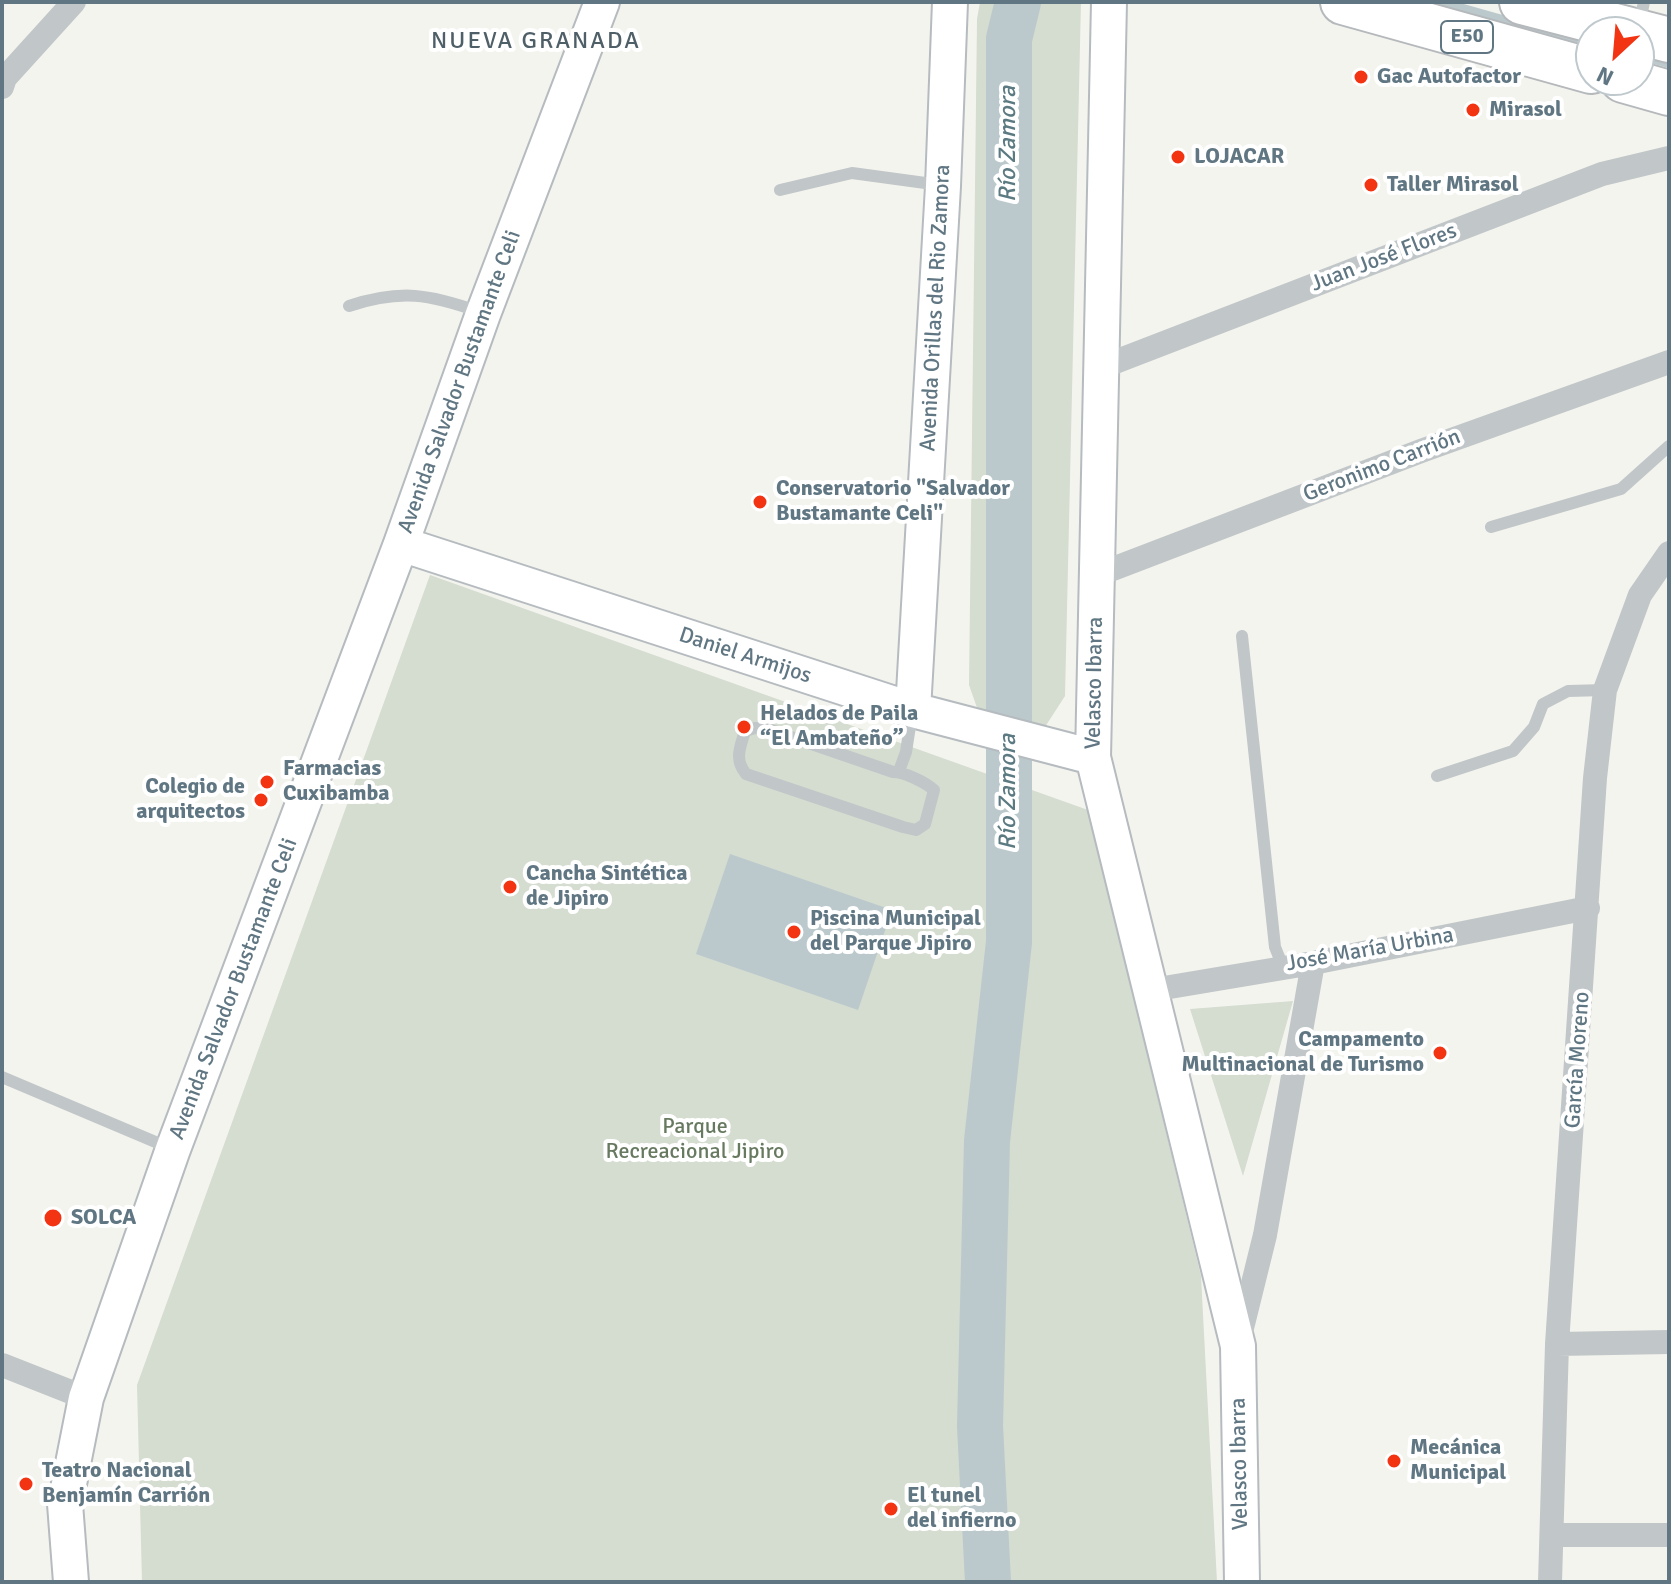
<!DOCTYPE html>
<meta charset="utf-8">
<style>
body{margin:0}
#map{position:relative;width:1671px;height:1584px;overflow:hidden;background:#f4f4ef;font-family:Signika,sans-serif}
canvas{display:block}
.frame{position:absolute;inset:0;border:4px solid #607783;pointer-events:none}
.north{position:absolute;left:1575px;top:16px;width:80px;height:80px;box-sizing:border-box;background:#fff;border:2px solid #bfc9cd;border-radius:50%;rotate:206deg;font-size:22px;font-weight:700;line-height:32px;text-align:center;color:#607783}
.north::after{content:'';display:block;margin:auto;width:28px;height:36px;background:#f23412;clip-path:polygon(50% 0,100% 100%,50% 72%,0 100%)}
</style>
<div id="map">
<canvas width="1671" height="1584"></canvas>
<div class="frame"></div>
<div class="north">N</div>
</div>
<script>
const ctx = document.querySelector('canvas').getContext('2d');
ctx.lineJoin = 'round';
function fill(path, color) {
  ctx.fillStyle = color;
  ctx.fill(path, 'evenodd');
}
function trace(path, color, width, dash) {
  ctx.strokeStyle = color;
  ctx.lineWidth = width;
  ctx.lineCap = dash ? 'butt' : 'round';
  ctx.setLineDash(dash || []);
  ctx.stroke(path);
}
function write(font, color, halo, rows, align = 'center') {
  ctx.font = font + ' Signika,sans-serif';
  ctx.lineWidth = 8;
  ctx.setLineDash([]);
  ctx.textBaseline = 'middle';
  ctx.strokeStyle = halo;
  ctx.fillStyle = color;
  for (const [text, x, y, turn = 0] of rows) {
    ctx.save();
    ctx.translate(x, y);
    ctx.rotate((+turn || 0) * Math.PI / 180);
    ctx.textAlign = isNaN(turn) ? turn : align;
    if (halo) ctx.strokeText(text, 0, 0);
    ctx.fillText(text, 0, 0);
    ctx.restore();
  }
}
fill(new Path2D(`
 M 980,2 L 1081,2 L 1065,696 L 1045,727 L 981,719 L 969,685 L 977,19 Z
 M 430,575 L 1088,810 L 1201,1276 L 1217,1582 L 142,1582 L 137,1385 Z
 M 1293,1001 L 1243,1176 L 1190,1009 Z`), '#d5dcd0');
fill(new Path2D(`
 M 730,854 L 892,910 L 858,1010 L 696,954 Z`), '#bbc9cd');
trace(new Path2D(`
 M 1442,2 L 1591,44
 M 1639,56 L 1669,64`), '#bbc9cd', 8);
trace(new Path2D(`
 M 988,1582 L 980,1426 L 987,1141 L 1009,942 L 1009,39 L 1018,2`), '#bbc9cd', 46);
const secondary = new Path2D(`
 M 1109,2 L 1093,757 L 1238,1346 L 1242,1582
 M 401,544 L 913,710 L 1093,757
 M 913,710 L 943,186 L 950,2
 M 71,1582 L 65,1504 L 86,1398 L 173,1149 L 401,544 L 483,314 L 602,2`);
const highway = new Path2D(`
 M 1343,2 L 1591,71
 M 1522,2 L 1669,40
 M 1623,80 L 1669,93`);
trace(secondary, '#b5bbbf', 38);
trace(highway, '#b5b9bc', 48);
trace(new Path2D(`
 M 1639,26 L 1644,2
 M 780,190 L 852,173 L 940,185
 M 349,306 C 401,289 429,294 480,312
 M 1491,527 L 1621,489 L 1669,446
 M 1242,636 L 1275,947 L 1283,967
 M 755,728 L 768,729 L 893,772 C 904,772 925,782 934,790 L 925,824 L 916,830 L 903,827 L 746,774 C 734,759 740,748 745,731 Z
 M 899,771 L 906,752 L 912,713
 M 1437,776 L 1513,751 L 1534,727 L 1543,704 L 1568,691 L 1605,690
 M 2,1077 L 172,1149`), '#c1c6c8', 12);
trace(new Path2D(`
 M 2,87 L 5,78 L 74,2
 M 1102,367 L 1602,174 L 1669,158
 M 1097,575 L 1421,451 L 1669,362
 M 1152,990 L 1313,963 L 1588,908
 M 1239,1340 L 1265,1235 L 1313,963
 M 1557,1344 L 1669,1342
 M 2,1365 L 86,1398
 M 1553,1535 L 1669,1535
 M 1550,1582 L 1557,1344 L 1595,778 L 1605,690 L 1640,595 L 1669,553`), '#c1c6c8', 24);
trace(secondary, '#fff', 34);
trace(highway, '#fff', 44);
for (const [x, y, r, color] of [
 [1361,77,8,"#f23412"],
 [1473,110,8,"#f23412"],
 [1178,157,8,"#f23412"],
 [1371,185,8,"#f23412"],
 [760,502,8,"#f23412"],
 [744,727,8,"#f23412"],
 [267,782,8,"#f23412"],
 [261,800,8,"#f23412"],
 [510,887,8,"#f23412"],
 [794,932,8,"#f23412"],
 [1440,1053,8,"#f23412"],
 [53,1218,10,"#f23412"],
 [1394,1461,8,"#f23412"],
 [26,1484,8,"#f23412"],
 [891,1509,8,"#f23412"]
]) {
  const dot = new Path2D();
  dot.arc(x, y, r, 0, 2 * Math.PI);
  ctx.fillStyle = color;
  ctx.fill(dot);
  trace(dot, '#fff', 3);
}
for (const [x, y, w] of [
 [1467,37,52]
]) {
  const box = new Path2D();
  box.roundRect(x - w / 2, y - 16, w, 32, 6);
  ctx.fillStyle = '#fff';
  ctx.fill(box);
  trace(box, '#607783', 2);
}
write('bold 20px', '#607783', null, [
 ["E50",1467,37]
]);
write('bold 22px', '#607783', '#fff', [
 ["Gac Autofactor",1377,77],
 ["Mirasol",1489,110],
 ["LOJACAR",1194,157],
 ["Taller Mirasol",1387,185],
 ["Conservatorio \"Salvador",776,489],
 ["Bustamante Celi\"",776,514],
 ["Helados de Paila",760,714],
 ["“El Ambateño”",760,739],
 ["Farmacias",283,769],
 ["Cuxibamba",283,794],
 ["Colegio de",245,787,"right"],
 ["arquitectos",245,812,"right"],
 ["Cancha Sintética",526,874],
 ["de Jipiro",526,899],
 ["Piscina Municipal",810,919],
 ["del Parque Jipiro",810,944],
 ["Campamento",1424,1040,"right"],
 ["Multinacional de Turismo",1424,1065,"right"],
 ["SOLCA",71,1218],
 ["Mecánica",1410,1448],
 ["Municipal",1410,1473],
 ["Teatro Nacional",42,1471],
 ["Benjamín Carrión",42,1496],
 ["El tunel",907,1496],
 ["del infierno",907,1521]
], 'left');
write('22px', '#607783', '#fff', [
 ["Juan José Flores",1384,258,-21],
 ["Avenida Orillas del Rio Zamora",936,308,-87],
 ["Avenida Salvador Bustamante Celi",460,382,-70],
 ["Geronimo Carrión",1382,466,-21],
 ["Daniel Armijos",745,656,18],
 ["Velasco Ibarra",1095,683,-89],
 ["José María Urbina",1370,950,-10],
 ["Avenida Salvador Bustamante Celi",234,989,-69],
 ["García Moreno",1578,1060,-86],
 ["Velasco Ibarra",1240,1464,-91]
]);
write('22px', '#677a60', '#fff', [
 ["Parque",695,1127],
 ["Recreacional Jipiro",695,1152]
]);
ctx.letterSpacing = '2px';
write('24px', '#4f5f68', '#fff', [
 ["NUEVA GRANADA",536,42]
]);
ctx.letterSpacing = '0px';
write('italic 24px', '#5c7a81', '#fff', [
 ["Río Zamora",1009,144,-90],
 ["Río Zamora",1009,792,-90]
]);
</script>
